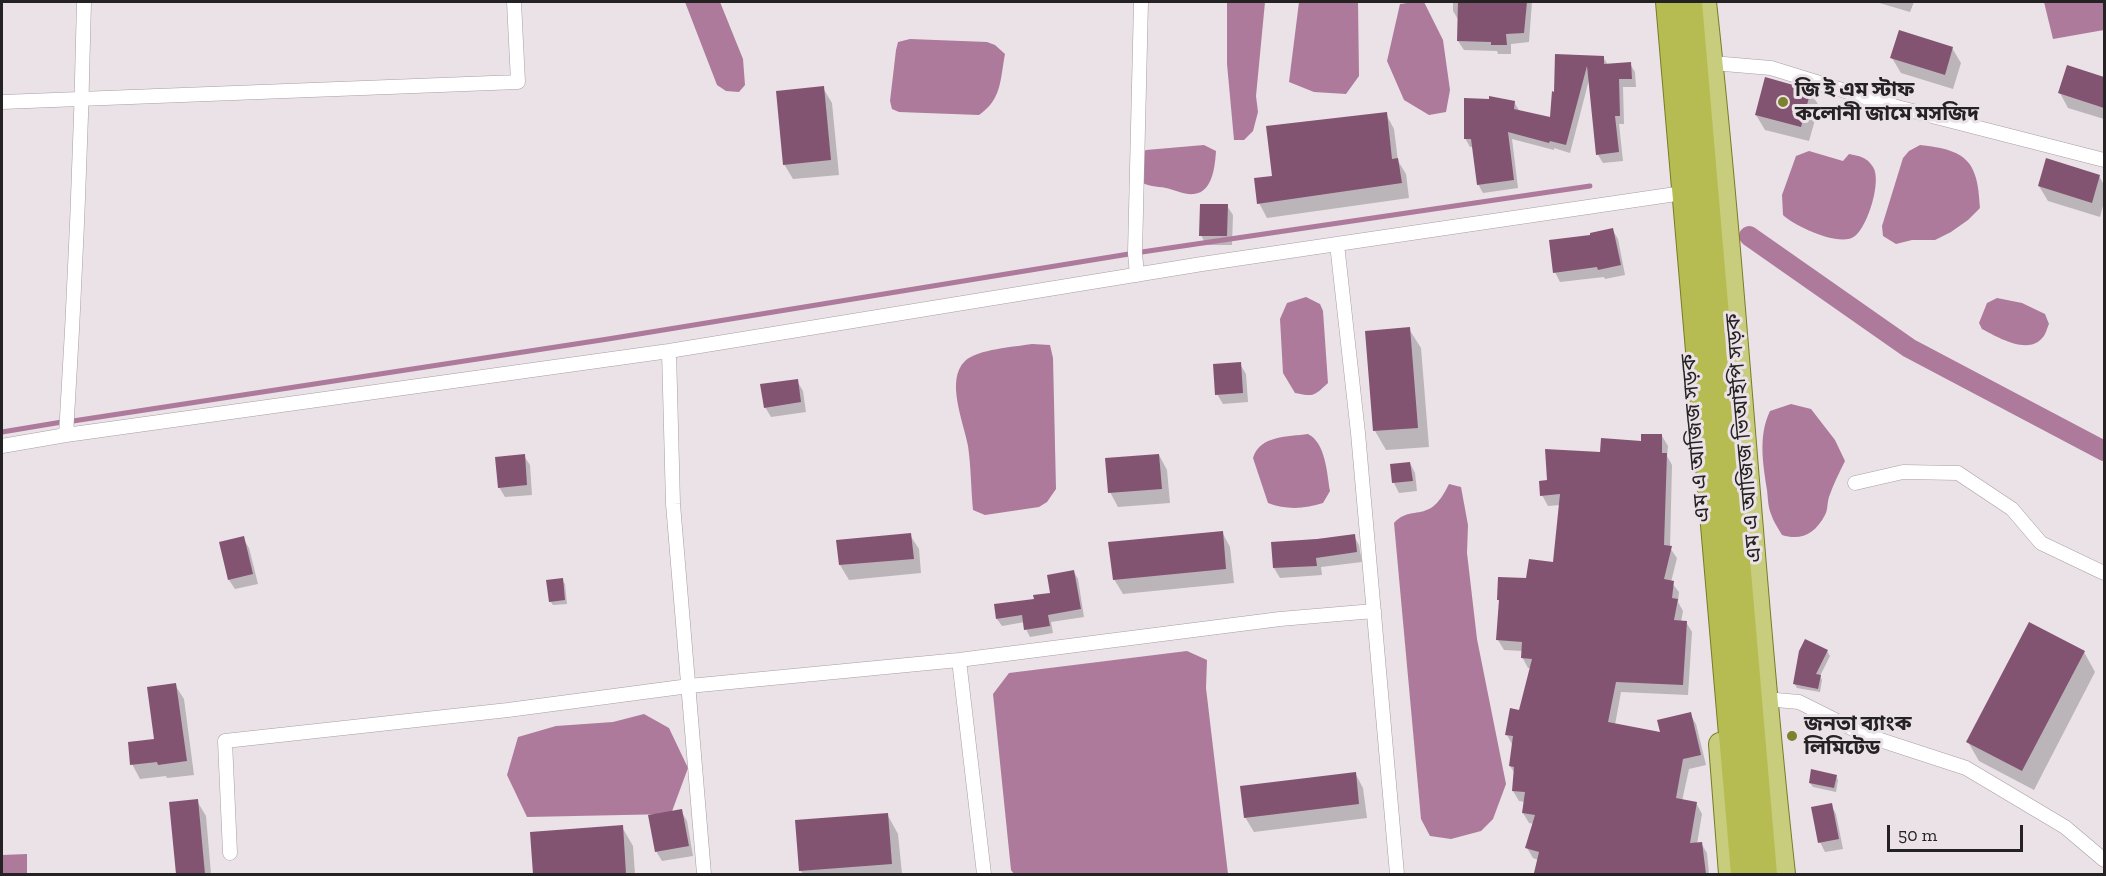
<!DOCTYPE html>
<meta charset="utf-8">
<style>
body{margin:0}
#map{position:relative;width:2106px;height:876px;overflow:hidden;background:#eae2e6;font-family:"Zilla Slab",serif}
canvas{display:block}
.frame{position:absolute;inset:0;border:3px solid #252224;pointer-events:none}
.scale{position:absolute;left:1887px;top:825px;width:136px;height:27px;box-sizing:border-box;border:3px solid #252224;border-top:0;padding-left:8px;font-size:18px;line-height:21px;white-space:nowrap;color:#252224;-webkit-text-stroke:4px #eae2e6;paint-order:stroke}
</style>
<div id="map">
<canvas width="2106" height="876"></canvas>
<div class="frame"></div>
<div class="scale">50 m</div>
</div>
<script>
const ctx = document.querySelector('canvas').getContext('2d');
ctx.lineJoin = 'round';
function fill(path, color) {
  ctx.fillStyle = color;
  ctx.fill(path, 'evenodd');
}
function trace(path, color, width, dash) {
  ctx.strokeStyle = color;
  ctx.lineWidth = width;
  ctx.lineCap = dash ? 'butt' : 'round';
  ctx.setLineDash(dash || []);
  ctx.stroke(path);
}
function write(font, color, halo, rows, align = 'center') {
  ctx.font = font + ' "Zilla Slab","Noto Sans Bengali",serif';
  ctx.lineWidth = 6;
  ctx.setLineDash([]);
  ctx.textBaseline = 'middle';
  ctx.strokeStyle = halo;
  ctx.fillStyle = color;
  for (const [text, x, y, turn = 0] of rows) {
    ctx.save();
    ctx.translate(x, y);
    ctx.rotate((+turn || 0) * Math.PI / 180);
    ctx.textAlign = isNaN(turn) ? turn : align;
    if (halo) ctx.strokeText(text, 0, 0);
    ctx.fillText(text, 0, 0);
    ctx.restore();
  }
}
fill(new Path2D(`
 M 685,2 L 720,2 L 743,59 L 745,85 L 739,92 L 726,91 L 717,85 Z
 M 1227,2 L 1265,2 L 1256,96 L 1258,112 L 1253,131 L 1244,140 L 1234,140 L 1227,64 Z
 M 1299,2 L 1358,2 L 1359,76 L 1346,94 L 1314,92 L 1289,82 Z
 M 1414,2 L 1424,2 L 1443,40 L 1450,90 L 1446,112 L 1429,115 L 1404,100 L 1387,61 L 1400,4 Z
 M 2044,2 L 2104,2 L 2104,30 L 2053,39 Z
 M 910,39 L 987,42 L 995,45 L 1005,54 C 1000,80 1002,99 979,115 L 899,112 L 892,109 L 890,101 L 896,50 L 898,42 Z
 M 1204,145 L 1216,151 C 1215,165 1213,192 1194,194 C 1185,195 1175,190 1166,188 C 1156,186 1148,187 1139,181 L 1141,153 L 1146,150 Z
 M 1920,145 C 1966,150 1978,160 1980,208 L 1968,220 L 1951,232 L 1935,240 L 1912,240 L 1896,244 L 1883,236 L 1882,226 L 1903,158 L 1909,151 Z
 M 1809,151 L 1843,161 L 1849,154 C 1859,156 1867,157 1873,167 C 1882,180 1868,226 1855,236 C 1841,248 1794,226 1783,215 L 1782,195 L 1796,156 Z
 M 1306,297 L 1320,304 L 1323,311 L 1328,383 C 1314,396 1314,397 1295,393 L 1283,373 L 1280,319 L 1287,303 Z
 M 1997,298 L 2022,303 L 2045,314 L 2049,324 C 2047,328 2046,334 2043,337 C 2029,356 1997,337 1982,329 L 1979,323 L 1987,303 Z
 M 1032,344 L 1050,345 L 1053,358 L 1056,489 L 1047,502 L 1039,507 L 985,515 L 973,510 C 971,489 971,466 968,446 C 964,423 945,380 965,361 C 978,349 1014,347 1032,344 Z
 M 1791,404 L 1811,409 L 1835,440 L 1845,461 C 1839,473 1833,485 1829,497 C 1827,503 1828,510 1825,515 C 1815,534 1801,541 1782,535 C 1778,528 1773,521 1771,514 C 1768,507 1768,498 1767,490 C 1763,464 1758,436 1770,411 Z
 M 1308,434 C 1326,443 1327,474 1330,491 L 1323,503 C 1305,509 1286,510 1268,503 L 1253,458 C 1260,435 1288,437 1308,434 Z
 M 1449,484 L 1461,487 L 1468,525 L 1467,553 L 1477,639 L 1506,784 L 1493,819 L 1481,831 L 1451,839 L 1430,836 L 1421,819 L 1394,523 C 1407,509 1417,516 1431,508 C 1439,503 1445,492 1449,484 Z
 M 1187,651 L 1207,660 L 1206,688 L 1228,874 L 1014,874 L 1011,870 L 993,694 L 1009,673 Z
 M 644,714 L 669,728 L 688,768 L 671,814 L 527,817 L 507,775 L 518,737 L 556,726 L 613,722 Z
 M 27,854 L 27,874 L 2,874 L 2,855 Z`), '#ad7a9b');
fill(new Path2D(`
 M 1453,2 L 1532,2 L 1529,42 L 1511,44 L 1511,54 L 1498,54 L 1497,51 L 1464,50 L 1458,41 L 1459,21 L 1453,11 Z
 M 1876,2 L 1914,2 L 1910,12 Z
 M 1952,48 L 1961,63 L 1953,89 L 1901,73 L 1892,58 Z
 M 1556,56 L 1603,57 L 1608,65 L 1630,64 L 1635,72 L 1636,87 L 1623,87 L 1624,124 L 1619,124 L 1623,161 L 1603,163 L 1598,155 L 1589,80 L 1570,153 L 1554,148 L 1554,150 L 1512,139 L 1518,188 L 1483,193 L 1478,184 L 1474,147 L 1470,147 L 1465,138 L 1514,102 L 1520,112 L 1551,119 L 1556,93 Z
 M 2068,67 L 2104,79 L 2104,119 L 2068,108 L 2060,93 Z
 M 823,88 L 832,103 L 839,175 L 793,179 L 784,164 Z
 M 1810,91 L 1819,106 L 1809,141 L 1765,130 L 1756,115 Z
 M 1386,114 L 1394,129 L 1398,161 L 1406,174 L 1409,198 L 1267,218 L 1259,203 L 1274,177 Z
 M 2099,176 L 2104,185 L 2104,202 L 2100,217 L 2048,201 L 2039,186 Z
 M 1227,206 L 1233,215 L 1232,245 L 1206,245 L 1201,235 Z
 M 1612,229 L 1618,239 L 1625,275 L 1605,279 L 1604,277 L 1560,282 L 1555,272 L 1592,237 Z
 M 1409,329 L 1421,348 L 1429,447 L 1386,450 L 1375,431 Z
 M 1240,364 L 1246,374 L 1248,402 L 1223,404 L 1217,394 Z
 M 797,381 L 803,391 L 806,412 L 771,417 L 765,407 Z
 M 1662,436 L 1668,446 L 1667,456 L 1672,465 L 1670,548 L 1677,558 L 1671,582 L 1679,592 L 1678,602 L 1683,611 L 1681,622 L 1686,622 L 1692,632 L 1688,695 L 1621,692 L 1615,725 L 1662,734 L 1690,714 L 1696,724 L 1706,765 L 1689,769 L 1682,801 L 1696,803 L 1702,814 L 1697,844 L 1701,843 L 1707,853 L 1709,874 L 1537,874 L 1538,860 L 1533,858 L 1527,848 L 1534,824 L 1529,823 L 1523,813 L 1525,802 L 1519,801 L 1513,791 L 1515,774 L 1510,766 L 1513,746 L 1507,735 L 1520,712 L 1531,668 L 1528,668 L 1522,657 L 1523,651 L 1504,650 L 1498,640 L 1500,603 L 1498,599 L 1554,564 L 1560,505 L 1548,506 L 1542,495 L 1549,481 L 1602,453 Z
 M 1159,455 L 1167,470 L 1170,503 L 1118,507 L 1110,492 Z
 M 524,456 L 530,465 L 532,495 L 505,497 L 499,487 Z
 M 1410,463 L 1415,473 L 1417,491 L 1399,493 L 1394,483 L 1392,465 Z
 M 1222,532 L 1230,547 L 1234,583 L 1123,594 L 1114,579 Z
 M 910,535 L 919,549 L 921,573 L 849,580 L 840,565 Z
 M 1354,536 L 1359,545 L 1362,562 L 1321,567 L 1322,575 L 1280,578 L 1274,568 L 1273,543 Z
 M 243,538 L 249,548 L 258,584 L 235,589 L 229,580 Z
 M 1074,572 L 1078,579 L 1084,617 L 1051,622 L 1053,633 L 1030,637 L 1026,629 L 1025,622 L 1002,626 L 997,619 L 1052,594 Z
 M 562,580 L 565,584 L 567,604 L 553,605 L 550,601 Z
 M 1827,651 L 1830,656 L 1820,676 L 1822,680 L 1820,692 L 1797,688 L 1794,683 Z
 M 2084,652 L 2095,672 L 2034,790 L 1979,761 L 1968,742 Z
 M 175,685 L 184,699 L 194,775 L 167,778 L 166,776 L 140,779 L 132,764 L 156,740 Z
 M 1355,773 L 1363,788 L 1367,818 L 1254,832 L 1245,817 Z
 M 1836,776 L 1838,780 L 1836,792 L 1813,787 L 1810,783 Z
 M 197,801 L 206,816 L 211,874 L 178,874 L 171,803 Z
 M 1831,805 L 1836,814 L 1843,849 L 1825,852 L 1820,842 Z
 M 681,811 L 687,821 L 693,856 L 662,861 L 656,851 Z
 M 887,814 L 898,834 L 902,874 L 803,874 L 800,870 Z
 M 622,827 L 633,846 L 635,874 L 534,874 L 531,833 Z`), '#0003');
trace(new Path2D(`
 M 73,421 L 608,339 L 1135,253 L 1590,186
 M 2,432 L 62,422`), '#ad7a9b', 5);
trace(new Path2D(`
 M 1749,236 L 1909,348 L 2104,451`), '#ad7a9b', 20);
fill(new Path2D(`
 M 1458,2 L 1527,2 L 1524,33 L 1506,34 L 1507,45 L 1491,45 L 1491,42 L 1457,41 Z
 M 1899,30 L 1953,47 L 1945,75 L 1890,58 Z
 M 1555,54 L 1604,56 L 1604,64 L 1631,62 L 1632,79 L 1619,79 L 1620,116 L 1615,116 L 1619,152 L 1596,155 L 1587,66 L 1566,145 L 1550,141 L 1549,143 L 1508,132 L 1514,180 L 1477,185 L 1471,139 L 1464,139 L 1464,98 L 1489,99 L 1489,96 L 1515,101 L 1514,109 L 1550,117 L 1552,91 L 1554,92 Z
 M 2067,65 L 2104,77 L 2104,108 L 2058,93 Z
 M 1765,77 L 1811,90 L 1801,127 L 1755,115 Z
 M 824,86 L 831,160 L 783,165 L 776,91 Z
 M 1387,112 L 1392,159 L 1398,158 L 1402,183 L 1257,204 L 1254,178 L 1272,176 L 1266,126 Z
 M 2046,158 L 2100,175 L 2092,203 L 2038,186 Z
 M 1200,204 L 1228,204 L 1227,236 L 1199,236 Z
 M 1613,228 L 1621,265 L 1598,270 L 1597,267 L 1553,273 L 1549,240 L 1590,235 L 1590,233 Z
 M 1410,327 L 1418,428 L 1373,431 L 1365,331 Z
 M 1241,362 L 1243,393 L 1215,395 L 1213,364 Z
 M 798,379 L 801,402 L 764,408 L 760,384 Z
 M 1641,434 L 1662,434 L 1662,453 L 1667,453 L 1664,545 L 1672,546 L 1664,579 L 1674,581 L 1672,598 L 1678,599 L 1674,620 L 1687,621 L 1683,685 L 1616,682 L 1608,722 L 1660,732 L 1657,720 L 1691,712 L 1701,755 L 1683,759 L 1676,798 L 1697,802 L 1690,843 L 1702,842 L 1706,874 L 1543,874 L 1534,873 L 1539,852 L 1525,848 L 1535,815 L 1522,813 L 1525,792 L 1512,791 L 1514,767 L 1509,766 L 1513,736 L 1505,735 L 1510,708 L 1519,710 L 1532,659 L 1521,658 L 1522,642 L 1496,640 L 1499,600 L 1497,600 L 1498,577 L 1526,578 L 1529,559 L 1553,562 L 1560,494 L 1540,496 L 1539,481 L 1547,480 L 1545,449 L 1600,452 L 1601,438 L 1641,441 Z
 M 525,454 L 527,485 L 498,488 L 495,457 Z
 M 1159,454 L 1162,489 L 1108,493 L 1105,458 Z
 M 1410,462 L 1413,481 L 1392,483 L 1390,464 Z
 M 1223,531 L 1226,569 L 1113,580 L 1108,542 Z
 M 911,533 L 914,559 L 839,565 L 836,540 Z
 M 1355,534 L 1357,552 L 1316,558 L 1317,566 L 1273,568 L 1271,542 L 1317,539 Z
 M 244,536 L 253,574 L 228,580 L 219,542 Z
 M 1074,570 L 1081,609 L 1048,615 L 1050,626 L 1024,630 L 1022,615 L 996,619 L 994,604 L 1034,599 L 1033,595 L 1050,593 L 1047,575 Z
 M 563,578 L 565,600 L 549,602 L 546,580 Z
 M 2029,622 L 2085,651 L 2022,771 L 1966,742 Z
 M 1805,639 L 1828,650 L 1816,674 L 1821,675 L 1818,689 L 1793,684 L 1799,651 Z
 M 176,683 L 187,761 L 158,765 L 157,762 L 130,765 L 128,742 L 154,739 L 147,687 Z
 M 1811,769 L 1837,775 L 1834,788 L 1809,783 Z
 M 1356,772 L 1359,804 L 1244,818 L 1240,786 Z
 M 198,799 L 205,874 L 176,874 L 169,802 Z
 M 1832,803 L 1839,839 L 1818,843 L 1811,807 Z
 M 682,809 L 689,846 L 655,852 L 648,815 Z
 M 888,813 L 892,864 L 799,871 L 795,820 Z
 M 623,825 L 626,874 L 533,874 L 530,832 Z`), '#835372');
const minor = new Path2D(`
 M 1712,63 L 1771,68 L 1897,107 L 2104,160
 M 2,102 L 518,82 L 514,2
 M 1337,244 L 1676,194
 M 1137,275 L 1135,253 L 1141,2
 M 669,351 L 673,504 L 704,874
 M 66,435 C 75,291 81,146 84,2
 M 2,446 L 66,435 L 669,351 L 1202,264 L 1337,244 L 1358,433 L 1397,874
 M 1855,483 L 1903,472 L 1958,473 L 2012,509 L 2041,543 L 2104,573
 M 959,660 L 984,874
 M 1765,699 L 1799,702 L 1865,735 L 1966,768 L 2065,827 L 2104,860
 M 230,853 L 225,741 L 508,710 L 689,686 L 959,660 L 1280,619 L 1374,611`);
const primary = new Path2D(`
 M 1705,2 C 1737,292 1752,584 1784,874
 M 1720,744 L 1730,874`);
const trunk = new Path2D(`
 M 1668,2 L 1743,874
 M 1690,2 L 1765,874`);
trace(minor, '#a69ea3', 15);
trace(primary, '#777c25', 24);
trace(trunk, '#777c25', 26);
trace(minor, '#fff', 14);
trace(primary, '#c8cd7d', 22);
trace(trunk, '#b6bc52', 24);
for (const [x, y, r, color] of [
 [1783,102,6,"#7b812d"],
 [1792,736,6,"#7b812d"]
]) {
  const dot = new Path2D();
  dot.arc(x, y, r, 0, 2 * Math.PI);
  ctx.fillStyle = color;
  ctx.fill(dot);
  trace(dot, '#eae2e6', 2);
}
write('bold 21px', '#252224', '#eae2e6', [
 ["জি ই এম স্টাফ",1795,90],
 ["কলোনী জামে মসজিদ",1795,114],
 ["জনতা ব্যাংক",1804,724],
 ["লিমিটেড",1804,748]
], 'left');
write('21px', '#252224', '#eae2e6', [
 ["এম এ আজিজ সড়ক",1696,438,-95],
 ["এম এ আজিজ ভিআইপি সড়ক",1744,438,-95]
]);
</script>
